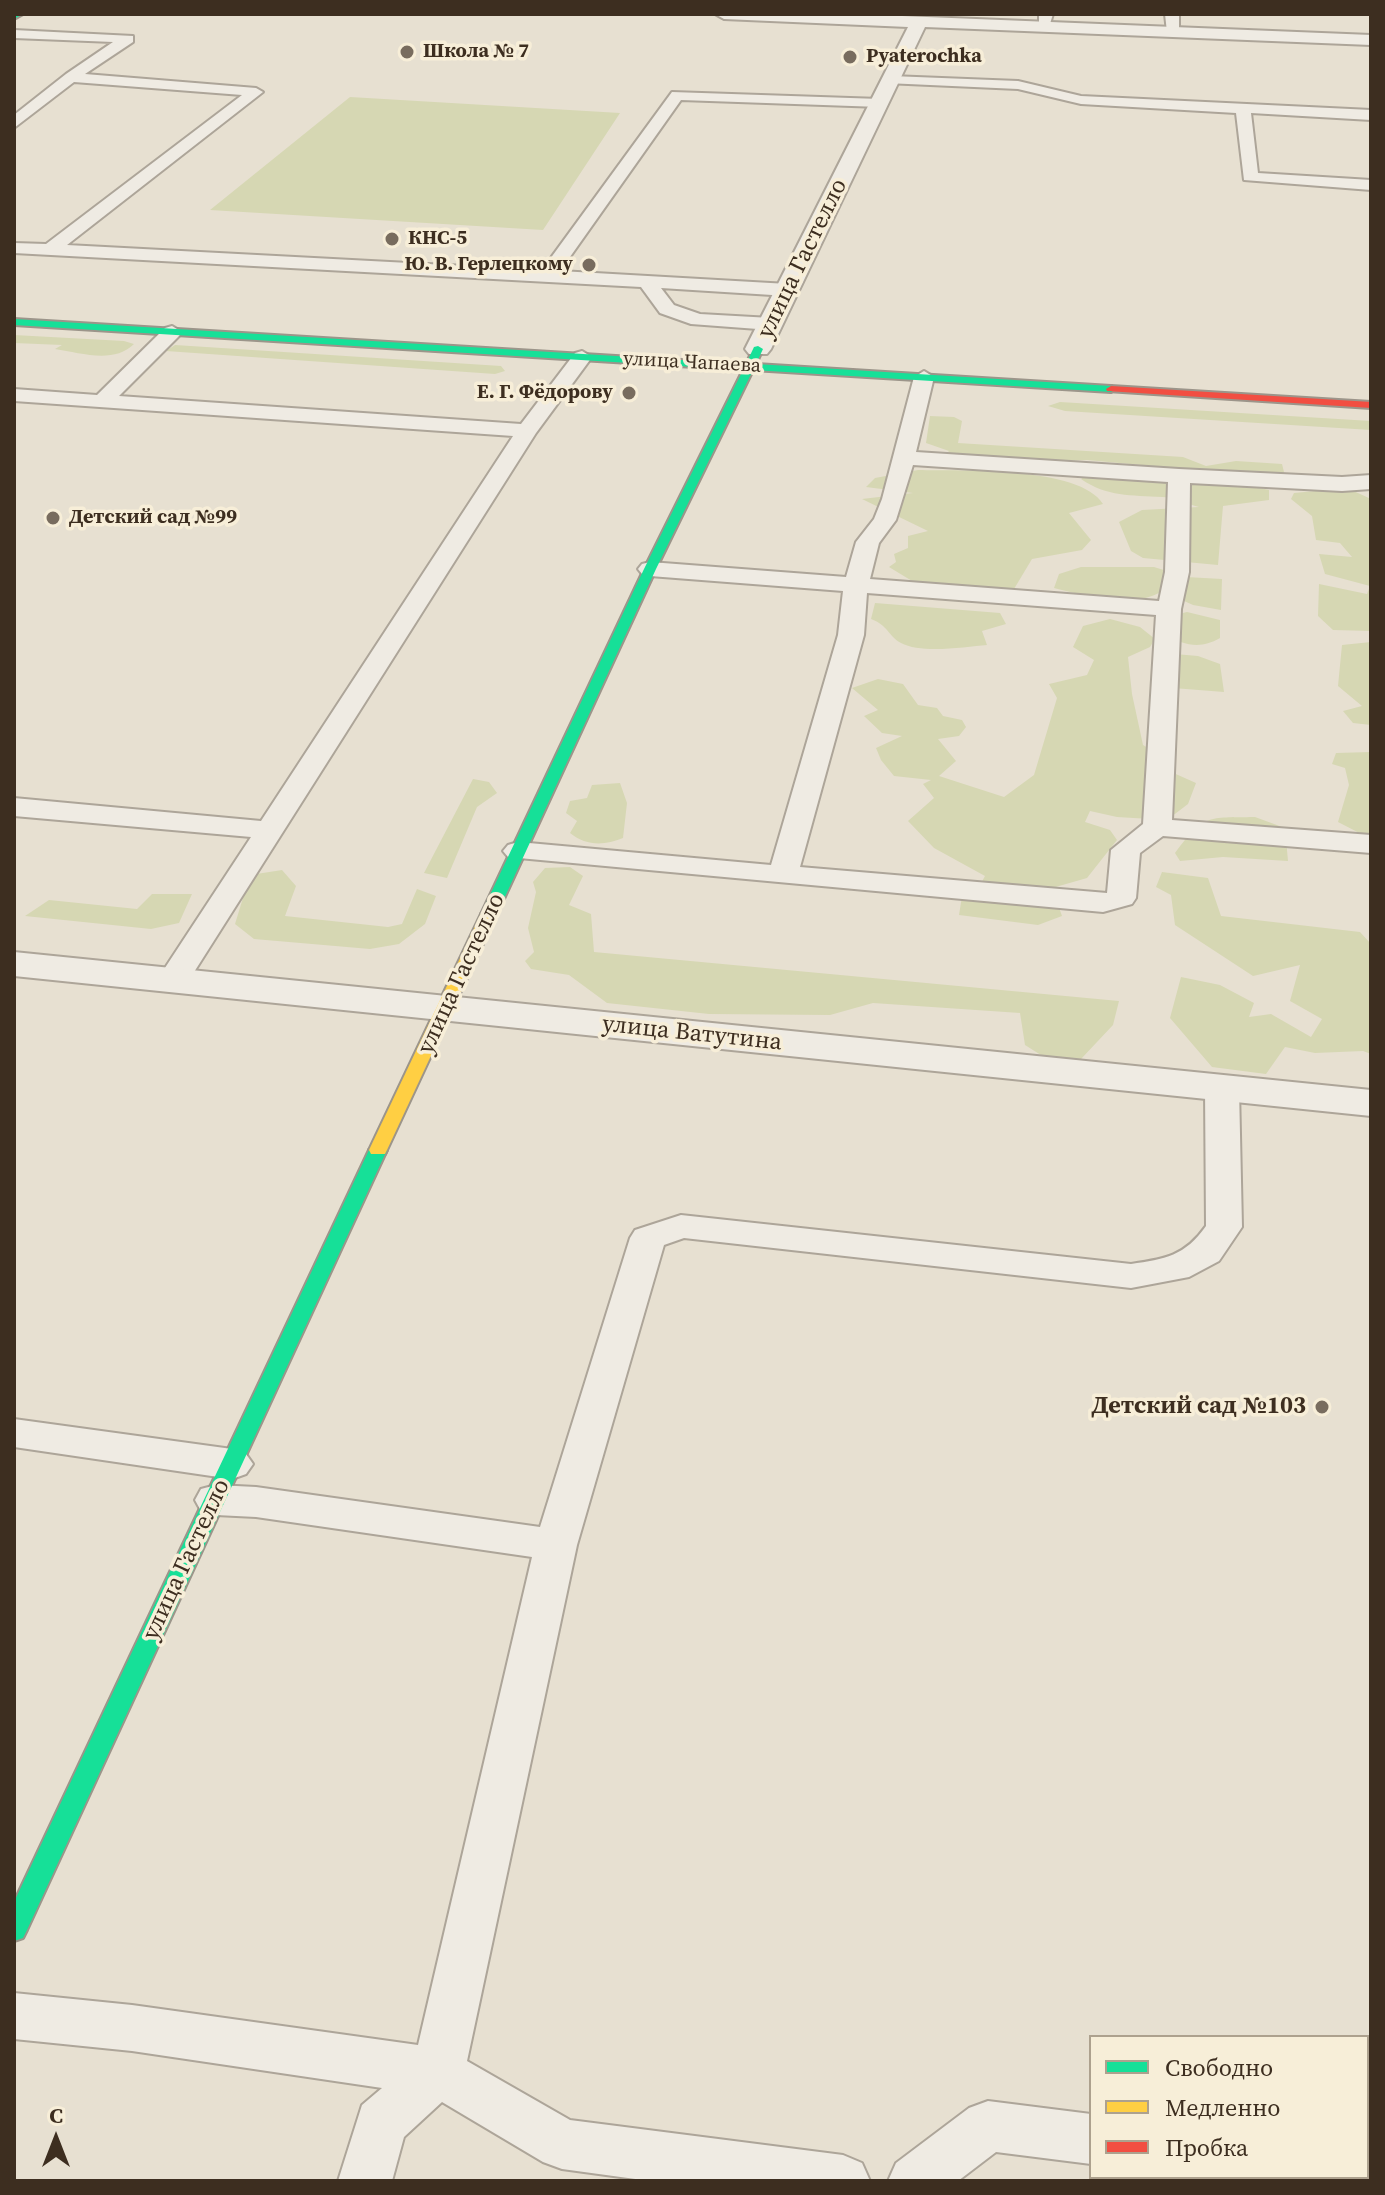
<!DOCTYPE html>
<meta charset="utf-8">
<style>
body{margin:0}
#map{position:relative;width:1385px;height:2195px;overflow:hidden;background:#e7e0d1;font-family:"Source Serif 4",serif}
canvas{display:block}
.frame{position:absolute;inset:0;border:16px solid #3d2e20;pointer-events:none}
.legend{position:absolute;left:1089px;top:2035px;width:280px;height:144px;box-sizing:border-box;background:#f7eed8;border:2px solid #ada18e;margin:0;padding:10px 14px;list-style:none;font-size:24px;color:#3d2e20}
.legend li{display:flex;align-items:center;gap:16px;height:40px}
.legend b{width:40px;border:2px solid #ada18e}
.north{position:absolute;left:16px;top:2099px;width:80px;height:80px;-webkit-text-stroke:6px #f7eed8;paint-order:stroke;rotate:0deg;font-size:22px;font-weight:700;line-height:32px;text-align:center;color:#3d2e20}
.north::after{content:'';display:block;margin:auto;width:28px;height:36px;background:#3d2e20;clip-path:polygon(50% 0,100% 100%,50% 72%,0 100%)}
</style>
<div id="map">
<canvas width="1385" height="2195"></canvas>
<div class="frame"></div>
<ul class="legend">
<li><b style="height:10px;background:#16e098"></b>Свободно</li>
<li><b style="height:10px;background:#ffcf43"></b>Медленно</li>
<li><b style="height:10px;background:#f24e42"></b>Пробка</li>
</ul>
<div class="north">С</div>
</div>
<script>
const ctx = document.querySelector('canvas').getContext('2d');
ctx.lineJoin = 'round';
function fill(path, color) {
  ctx.fillStyle = color;
  ctx.fill(path, 'evenodd');
}
function trace(path, color, width, dash) {
  ctx.strokeStyle = color;
  ctx.lineWidth = width;
  ctx.lineCap = dash ? 'butt' : 'round';
  ctx.setLineDash(dash || []);
  ctx.stroke(path);
}
function write(font, color, halo, rows, align = 'center') {
  ctx.font = font + ' "Source Serif 4",serif';
  ctx.lineWidth = 7;
  ctx.setLineDash([]);
  ctx.textBaseline = 'middle';
  ctx.strokeStyle = halo;
  ctx.fillStyle = color;
  for (const [text, x, y, turn = 0] of rows) {
    ctx.save();
    ctx.translate(x, y);
    ctx.rotate((+turn || 0) * Math.PI / 180);
    ctx.textAlign = isNaN(turn) ? turn : align;
    if (halo) ctx.strokeText(text, 0, 0);
    ctx.fillText(text, 0, 0);
    ctx.restore();
  }
}
fill(new Path2D(`
 M 350,97 L 620,113 L 543,230 L 210,210 Z
 M 14,335 L 124,341 L 134,344 C 114,364 81,353 55,349 L 62,345 L 14,343 Z
 M 175,345 L 501,366 L 505,371 L 495,374 L 166,351 Z
 M 1060,402 L 1371,421 L 1371,430 L 1065,411 L 1048,406 Z
 M 930,416 L 954,417 L 962,421 L 958,443 L 1183,457 L 1206,466 L 1236,461 L 1282,464 L 1285,476 L 1257,476 L 1256,487 L 1269,490 L 1269,500 L 1223,506 L 1218,565 L 1143,558 L 1131,551 L 1119,522 L 1142,510 L 1199,507 C 1187,504 1174,497 1162,497 C 1131,495 1107,497 1081,479 L 1088,474 L 1123,475 L 1152,466 L 1087,460 L 1031,462 L 994,456 L 936,464 L 949,451 L 926,443 Z
 M 918,470 C 960,471 1080,466 1103,504 L 1069,513 L 1091,540 L 1082,550 L 1032,559 L 1008,599 L 937,592 L 935,583 L 912,581 L 889,567 L 896,562 L 894,554 L 908,548 L 908,536 L 928,531 L 862,499 L 913,493 L 866,487 L 875,478 Z
 M 1347,488 L 1371,499 L 1371,631 L 1333,630 L 1318,616 L 1319,584 L 1367,594 L 1370,586 L 1325,574 L 1319,554 L 1352,557 L 1340,543 L 1316,540 L 1312,516 L 1291,499 L 1294,493 Z
 M 1081,567 L 1154,567 L 1186,577 L 1222,579 L 1221,610 L 1193,605 L 1162,591 C 1132,610 1086,596 1054,588 L 1059,574 Z
 M 875,603 L 1000,613 L 1006,624 L 982,631 L 987,645 C 965,647 921,654 901,643 C 889,637 888,625 871,619 Z
 M 1187,612 L 1220,620 L 1220,638 C 1199,650 1185,645 1163,634 L 1163,618 Z
 M 1110,619 L 1140,627 L 1155,639 L 1150,647 L 1128,657 L 1132,694 L 1143,745 L 1165,758 L 1169,771 L 1196,783 L 1188,804 L 1167,820 L 1117,817 L 1090,811 L 1085,822 L 1110,830 L 1117,840 L 1087,878 L 1052,888 L 1062,916 L 1038,925 L 959,915 L 964,884 L 979,887 L 985,876 L 934,848 L 908,821 L 934,798 L 923,784 L 931,780 L 894,776 L 881,760 L 876,748 L 902,736 L 882,733 L 864,716 L 878,710 L 852,688 L 878,679 L 903,684 L 918,705 L 937,708 L 943,716 L 962,720 L 966,727 L 959,736 L 938,739 L 956,761 L 939,776 L 1004,797 L 1034,775 L 1057,698 L 1049,684 L 1087,675 L 1094,660 L 1073,647 L 1083,626 Z
 M 1371,642 L 1371,725 L 1353,723 L 1343,711 L 1362,706 L 1338,686 L 1342,645 Z
 M 1175,654 L 1198,656 L 1220,664 L 1224,692 L 1173,688 Z
 M 1371,752 L 1371,839 L 1338,822 L 1349,785 L 1345,768 L 1332,764 L 1336,753 Z
 M 473,779 L 489,782 L 497,793 L 477,807 L 447,878 L 424,873 Z
 M 620,783 L 627,803 L 623,838 C 604,846 586,846 570,833 L 577,821 L 566,813 L 570,801 L 587,798 L 592,785 Z
 M 1255,817 L 1285,828 L 1288,861 L 1223,857 L 1180,861 L 1175,853 C 1205,813 1207,818 1255,817 Z
 M 570,867 L 583,876 L 569,905 L 591,914 L 594,952 L 1119,1001 L 1113,1025 L 1081,1059 L 1044,1057 L 1025,1045 L 1020,1013 L 873,1003 L 830,1015 L 709,1014 L 607,1003 L 569,975 L 531,969 L 525,961 L 534,952 L 528,928 L 536,892 L 533,882 L 545,868 Z
 M 282,870 L 296,886 L 285,916 L 388,927 L 402,924 L 417,889 L 436,896 L 425,924 L 399,944 L 370,949 L 254,939 L 235,924 L 250,875 Z
 M 1162,872 L 1208,878 L 1221,916 L 1360,932 L 1371,944 L 1371,1054 L 1363,1051 L 1315,1053 L 1285,1047 L 1266,1074 L 1212,1067 L 1170,1018 L 1181,977 L 1220,985 L 1254,1003 L 1249,1017 L 1271,1014 L 1311,1037 L 1322,1019 L 1290,1001 L 1300,965 L 1253,976 L 1175,925 L 1171,895 L 1156,887 Z
 M 152,894 L 192,894 L 179,923 L 151,929 L 25,916 L 49,900 L 137,909 Z`), '#d6d7b3');
const lane = new Path2D(`
 M 1039,14 L 1053,14 L 1049,27 L 1039,27 Z
 M 1165,14 L 1179,14 L 1179,35 L 1167,32 Z
 M 14,30 L 133,36 L 133,42 L 85,74 L 256,88 L 263,92 L 67,245 L 542,270 L 672,92 L 880,99 L 887,103 L 880,107 L 681,100 L 560,271 L 788,284 L 797,290 L 788,296 L 661,288 L 674,305 L 700,314 L 771,318 L 781,324 L 771,330 L 691,324 L 660,313 L 641,287 L 14,253 L 14,243 L 46,244 L 242,95 L 74,82 L 14,128 L 14,115 L 66,74 L 113,42 L 14,38 Z
 M 891,76 L 1018,81 L 1081,96 L 1371,110 L 1371,120 L 1251,113 L 1258,173 L 1371,180 L 1371,190 L 1244,180 L 1236,113 L 1081,104 L 1018,89 L 886,83 L 884,80 Z
 M 172,326 L 182,332 L 179,336 L 119,396 L 521,424 L 575,353 L 582,351 L 592,357 L 536,433 L 189,980 L 184,987 L 173,990 L 162,987 L 157,980 L 251,837 L 14,816 L 14,798 L 261,821 L 513,436 L 14,401 L 14,389 L 97,395 L 165,328 Z
 M 924,371 L 934,377 L 916,452 L 1179,469 L 1342,477 L 1371,475 L 1371,489 L 1342,491 L 1190,483 L 1189,572 L 1181,609 L 1172,820 L 1371,835 L 1371,853 L 1163,836 L 1140,853 L 1136,898 L 1132,904 L 1103,912 L 508,857 L 503,851 L 508,845 L 518,842 L 771,865 L 838,635 L 843,591 L 650,576 L 642,574 L 638,569 L 642,564 L 650,562 L 846,577 L 856,542 L 874,519 L 882,499 L 914,377 ZM 913,465 L 1168,482 L 1165,572 L 1159,601 L 870,579 L 879,543 L 896,520 ZM 867,593 L 1156,615 L 1143,824 L 1111,850 L 1107,893 L 800,867 L 864,635 Z
 M 1222,1078 L 1234,1081 L 1239,1088 L 1242,1227 L 1219,1261 L 1189,1277 L 1131,1288 L 684,1238 L 664,1245 L 577,1545 L 467,2061 L 570,2120 L 843,2155 L 862,2163 L 870,2181 L 650,2181 L 562,2169 L 543,2162 L 442,2102 L 404,2137 L 392,2181 L 338,2181 L 362,2105 L 382,2088 L 132,2051 L 14,2039 L 14,1993 L 132,2005 L 418,2045 L 532,1557 L 256,1517 L 216,1515 L 201,1511 L 195,1500 L 201,1489 L 216,1485 L 256,1487 L 540,1527 L 630,1238 L 635,1230 L 681,1215 L 1131,1264 C 1165,1259 1185,1256 1206,1226 L 1205,1088 L 1210,1081 Z
 M 14,1419 L 232,1449 L 246,1454 L 253,1464 L 246,1474 L 232,1479 L 14,1447 Z
 M 988,2101 L 1091,2114 L 1091,2164 L 996,2152 L 958,2181 L 888,2181 L 896,2163 L 969,2108 Z
 M 1211,2177 L 1268,2177 L 1269,2181 L 1212,2181 Z`);
const street = new Path2D(`
 M 715,14 L 853,14 L 1371,35 L 1371,45 L 925,27 L 771,349 L 767,354 L 749,354 L 745,349 L 908,27 L 724,19 Z
 M 14,952 L 1371,1090 L 1371,1116 L 14,976 Z`);
const fast = new Path2D(`
 M 14,14 L 23,14 L 14,19 Z
 M 14,319 L 746,364 L 754,347 L 758,346 L 763,349 L 756,364 L 1111,386 L 1116,389 L 1111,392 L 753,370 L 656,569 L 497,914 L 489,919 L 481,914 L 644,569 L 743,370 L 14,325 Z
 M 378,1144 L 387,1150 L 27,1930 L 23,1938 L 14,1941 L 14,1902 L 369,1150 Z`);
const slow = new Path2D(`
 M 489,909 L 497,914 L 387,1150 L 385,1154 L 371,1154 L 369,1150 L 481,914 Z`);
const jam = new Path2D(`
 M 1111,386 L 1371,402 L 1371,408 L 1107,391 L 1106,389 Z`);
trace(lane, '#ada599', 4);
trace(street, '#ada599', 4);
trace(fast, '#9c958a', 4);
trace(slow, '#9c958a', 4);
trace(jam, '#9c958a', 4);
fill(lane, '#efebe3');
fill(street, '#efebe3');
fill(fast, '#16e098');
fill(slow, '#ffcf43');
fill(jam, '#f24e42');
for (const [x, y, r, color] of [
 [407,52,8,"#786c5e"],
 [850,57,8,"#786c5e"],
 [392,239,8,"#786c5e"],
 [589,265,8,"#786c5e"],
 [629,393,8,"#786c5e"],
 [53,518,8,"#786c5e"],
 [1322,1407,8,"#786c5e"]
]) {
  const dot = new Path2D();
  dot.arc(x, y, r, 0, 2 * Math.PI);
  ctx.fillStyle = color;
  ctx.fill(dot);
  trace(dot, '#f7eed8', 3);
}
write('bold 20px', '#3d2e20', '#f7eed8', [
 ["Школа № 7",423,52],
 ["Pyaterochka",866,57],
 ["КНС-5",408,239],
 ["Ю. В. Герлецкому",573,265,"right"],
 ["Е. Г. Фёдорову",613,393,"right"],
 ["Детский сад №99",69,518]
], 'left');
write('20px', '#3d2e20', '#f7eed8', [
 ["улица Чапаева",692,363,3]
]);
write('24px', '#3d2e20', '#f7eed8', [
 ["улица Гастелло",803,259,-64],
 ["улица Гастелло",462,974,-65],
 ["улица Ватутина",692,1034,6],
 ["улица Гастелло",187,1560,-65]
]);
write('bold 24px', '#3d2e20', '#f7eed8', [
 ["Детский сад №103",1306,1407]
], 'right');
</script>
